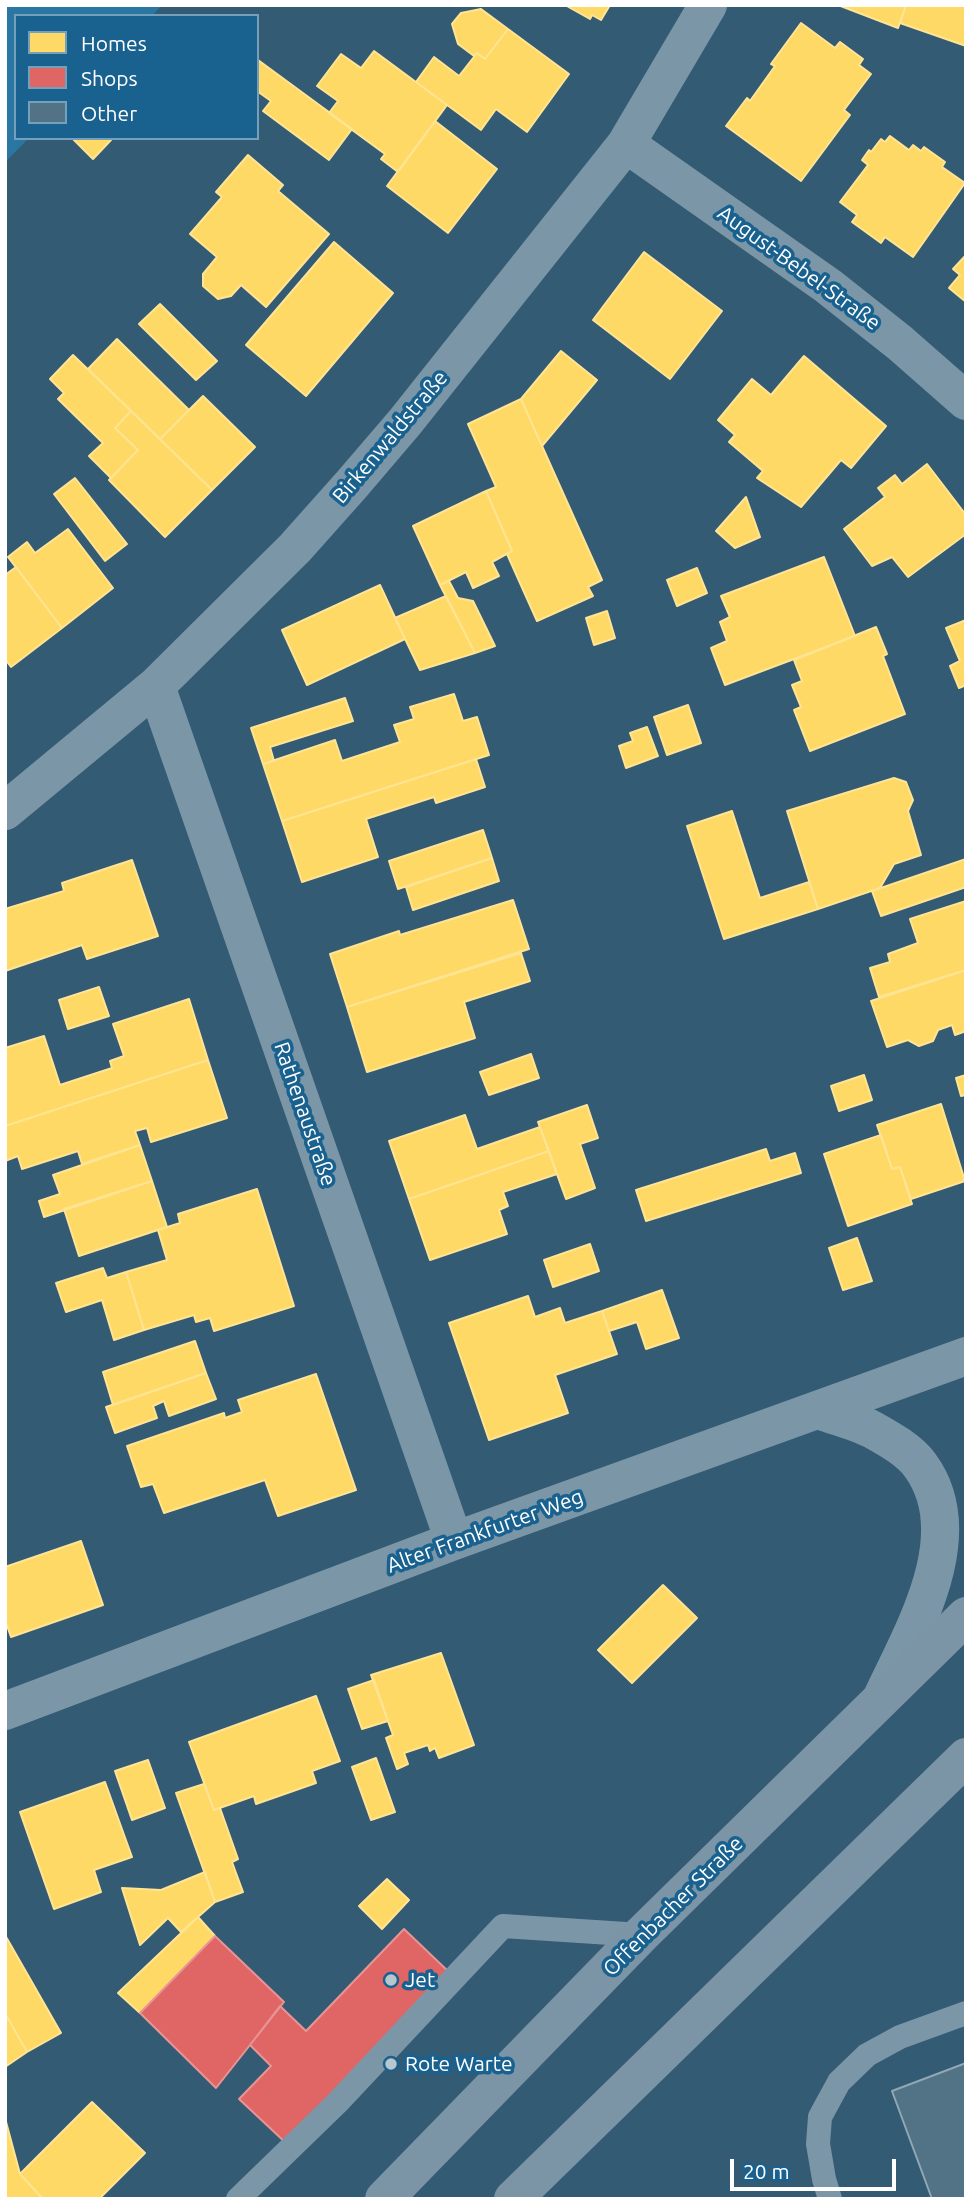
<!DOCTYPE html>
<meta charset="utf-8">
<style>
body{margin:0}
#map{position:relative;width:971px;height:2204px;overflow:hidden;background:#345b74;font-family:Ubuntu,sans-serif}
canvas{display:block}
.frame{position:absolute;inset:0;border:7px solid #fff;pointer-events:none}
.legend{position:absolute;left:14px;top:14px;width:245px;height:126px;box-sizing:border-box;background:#19618f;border:2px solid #75a0bc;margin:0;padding:9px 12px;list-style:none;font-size:21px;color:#fff}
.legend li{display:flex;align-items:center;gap:14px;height:35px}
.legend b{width:35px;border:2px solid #75a0bc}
.scale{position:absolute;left:730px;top:2159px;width:166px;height:32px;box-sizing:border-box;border:4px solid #fff;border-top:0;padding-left:9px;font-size:21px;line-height:24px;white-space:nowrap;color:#fff;-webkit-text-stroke:5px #19618f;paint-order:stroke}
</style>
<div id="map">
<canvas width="971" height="2204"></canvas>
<div class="frame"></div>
<ul class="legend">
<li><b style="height:19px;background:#ffd966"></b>Homes</li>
<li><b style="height:19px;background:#e06666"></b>Shops</li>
<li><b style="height:19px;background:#527285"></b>Other</li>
</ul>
<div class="scale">20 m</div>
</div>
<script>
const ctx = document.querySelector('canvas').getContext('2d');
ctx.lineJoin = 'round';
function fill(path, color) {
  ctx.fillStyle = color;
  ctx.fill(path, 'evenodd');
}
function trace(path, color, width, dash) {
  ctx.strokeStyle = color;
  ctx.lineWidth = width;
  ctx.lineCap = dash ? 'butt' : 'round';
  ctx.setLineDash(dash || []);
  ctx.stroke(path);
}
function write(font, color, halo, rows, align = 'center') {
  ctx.font = font + ' Ubuntu,sans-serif';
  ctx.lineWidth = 7;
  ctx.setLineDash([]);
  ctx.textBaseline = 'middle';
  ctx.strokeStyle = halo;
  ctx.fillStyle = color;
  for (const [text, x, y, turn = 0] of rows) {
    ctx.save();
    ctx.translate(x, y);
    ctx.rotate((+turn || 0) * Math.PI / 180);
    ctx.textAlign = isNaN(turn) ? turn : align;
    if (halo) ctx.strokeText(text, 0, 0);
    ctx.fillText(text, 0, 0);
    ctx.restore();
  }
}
fill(new Path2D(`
 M 5,5 L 162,5 L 152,16 L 16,16 L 16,138 L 29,138 L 5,162 Z`), '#2a77a4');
const homes = new Path2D(`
 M 565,5 L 610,5 L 601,20 L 592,15 L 590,19 Z
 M 838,5 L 906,5 L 898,28 Z
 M 906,5 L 966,5 L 966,46 L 900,23 Z
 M 481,9 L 508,29 L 485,59 L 477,53 L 474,56 L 458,44 L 452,24 L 461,13 Z
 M 801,23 L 835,48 L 840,42 L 863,59 L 859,65 L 871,74 L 844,110 L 850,115 L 801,181 L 726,126 L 747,98 L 750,101 L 775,66 L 771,64 Z
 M 508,29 L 569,74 L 527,132 L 496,109 L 481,130 L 416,82 L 434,57 L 459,76 L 477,53 L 485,59 Z
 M 374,51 L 447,105 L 398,172 L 381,159 L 385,154 L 329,113 L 338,101 L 317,86 L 341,54 L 361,68 Z
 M 258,60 L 352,129 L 329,160 L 263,111 L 271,101 L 257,91 Z
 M 435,121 L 497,169 L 448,233 L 387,186 Z
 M 890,136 L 909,150 L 913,145 L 921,151 L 924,147 L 945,162 L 942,167 L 965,183 L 913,257 L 885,237 L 881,243 L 852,222 L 857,215 L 840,202 L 868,165 L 862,160 L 869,150 L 871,152 L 881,139 L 885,142 Z
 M 72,138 L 110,138 L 111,140 L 93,159 Z
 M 248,155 L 283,185 L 278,191 L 329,234 L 266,307 L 241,285 L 231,296 L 218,299 L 203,286 L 203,274 L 217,257 L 190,234 L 222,197 L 216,192 Z
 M 334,242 L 393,293 L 306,396 L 246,345 Z
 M 644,252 L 722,311 L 670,379 L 593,320 Z
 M 966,255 L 966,302 L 949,288 L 960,275 L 953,269 Z
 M 160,304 L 217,361 L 196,380 L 139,324 Z
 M 117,339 L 189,410 L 160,439 L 88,369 Z
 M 561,351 L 597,380 L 542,446 L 521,399 Z
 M 73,355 L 131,411 L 115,428 L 138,450 L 111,478 L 89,456 L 103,443 L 58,399 L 64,393 L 50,379 Z
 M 804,356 L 886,426 L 851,468 L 841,460 L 801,507 L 757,478 L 763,471 L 729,442 L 735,435 L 718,420 L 752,379 L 771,395 Z
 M 203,396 L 255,447 L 212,490 L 160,439 Z
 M 521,399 L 602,580 L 588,587 L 593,596 L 537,621 L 507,554 L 512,551 L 486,491 L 496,487 L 468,424 Z
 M 131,411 L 212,490 L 165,537 L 109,480 L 138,450 L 115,428 Z
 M 927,464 L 966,515 L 966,534 L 908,577 L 892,557 L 872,566 L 844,529 L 885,497 L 878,488 L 895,475 L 902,484 Z
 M 75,478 L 127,544 L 105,561 L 54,494 Z
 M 486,491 L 512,551 L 492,562 L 499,576 L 473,588 L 466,572 L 440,585 L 413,526 Z
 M 746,497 L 760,537 L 735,548 L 716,531 Z
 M 68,529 L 113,588 L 62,628 L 8,557 L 27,542 L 35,553 Z
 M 824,557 L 855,636 L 725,685 L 711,648 L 727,641 L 720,622 L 730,617 L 721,596 Z
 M 16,567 L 62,628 L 11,667 L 5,659 L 5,575 Z
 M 697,568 L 707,593 L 677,606 L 667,580 Z
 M 449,581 L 458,598 L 473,601 L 495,646 L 475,653 L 440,585 Z
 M 380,585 L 405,639 L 307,685 L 282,630 Z
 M 446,596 L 475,653 L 420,670 L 395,618 Z
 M 607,611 L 615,638 L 594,645 L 586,618 Z
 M 966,620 L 966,685 L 959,688 L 950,666 L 960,661 L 946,628 Z
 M 876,627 L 887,654 L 883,656 L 905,714 L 810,751 L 794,710 L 801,707 L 792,685 L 802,681 L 794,660 Z
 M 454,694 L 463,721 L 477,717 L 489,755 L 282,821 L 263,764 L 335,740 L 342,761 L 400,742 L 394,725 L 414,719 L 410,707 Z
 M 345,698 L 353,721 L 270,747 L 274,761 L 263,764 L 251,728 Z
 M 688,705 L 701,743 L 667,755 L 654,717 Z
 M 647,727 L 658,756 L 626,768 L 619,746 L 633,741 L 630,733 Z
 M 476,759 L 485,787 L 436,803 L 434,797 L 366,819 L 378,857 L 302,882 L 282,821 Z
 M 894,778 L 906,782 L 913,800 L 908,811 L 921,855 L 894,864 L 880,888 L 818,909 L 787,811 Z
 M 732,811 L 760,898 L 809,882 L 818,909 L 724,939 L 687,826 Z
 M 483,830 L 492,858 L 398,889 L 389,861 Z
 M 492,858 L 499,881 L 413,910 L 406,887 Z
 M 966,859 L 966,887 L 881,916 L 872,891 Z
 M 132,860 L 158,936 L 87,959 L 82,945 L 5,971 L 5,909 L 64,891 L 62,883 Z
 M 513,900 L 529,949 L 347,1007 L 330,954 L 399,931 L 400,935 Z
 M 966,901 L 966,970 L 879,997 L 870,968 L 890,962 L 888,954 L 918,943 L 910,919 Z
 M 521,953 L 530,981 L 464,1002 L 475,1038 L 367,1072 L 347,1007 Z
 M 966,970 L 966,1031 L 955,1035 L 952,1025 L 938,1030 L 933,1041 L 919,1046 L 908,1040 L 887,1047 L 871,1001 Z
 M 99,987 L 109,1016 L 68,1029 L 59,1000 Z
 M 189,999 L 208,1060 L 5,1126 L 5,1048 L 44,1036 L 60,1085 L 112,1068 L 110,1061 L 124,1056 L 113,1024 Z
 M 531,1054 L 539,1078 L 489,1095 L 480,1072 Z
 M 208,1060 L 227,1118 L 151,1142 L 147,1128 L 135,1131 L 140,1145 L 82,1164 L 78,1151 L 22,1169 L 18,1156 L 5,1161 L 5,1126 Z
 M 864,1075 L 872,1100 L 839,1111 L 831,1086 Z
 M 966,1075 L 966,1095 L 961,1096 L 956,1078 Z
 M 941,1104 L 965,1181 L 911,1199 L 900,1167 L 892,1169 L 877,1125 Z
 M 587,1105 L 598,1138 L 580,1144 L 595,1188 L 566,1199 L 538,1122 Z
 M 465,1115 L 477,1149 L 540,1127 L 549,1151 L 409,1199 L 389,1141 Z
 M 881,1135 L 892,1169 L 900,1167 L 912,1204 L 848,1226 L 824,1154 Z
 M 140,1145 L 152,1181 L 44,1217 L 39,1201 L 60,1194 L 53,1175 Z
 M 766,1149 L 770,1161 L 795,1153 L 801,1173 L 646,1221 L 636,1190 Z
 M 549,1151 L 557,1174 L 503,1192 L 508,1206 L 499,1210 L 507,1234 L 430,1260 L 409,1199 Z
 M 152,1181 L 167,1227 L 79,1256 L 64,1209 Z
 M 257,1189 L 294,1306 L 214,1331 L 210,1318 L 196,1322 L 194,1315 L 144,1330 L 126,1272 L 167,1260 L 158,1230 L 180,1223 L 178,1214 Z
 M 857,1238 L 872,1281 L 843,1290 L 829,1248 Z
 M 590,1244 L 599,1271 L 553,1287 L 544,1260 Z
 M 103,1268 L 107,1278 L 126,1272 L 144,1330 L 114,1340 L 102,1300 L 66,1312 L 56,1283 Z
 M 662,1290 L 679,1338 L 646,1349 L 637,1322 L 609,1331 L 602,1311 Z
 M 528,1296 L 535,1317 L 560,1308 L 565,1323 L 602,1311 L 617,1354 L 555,1375 L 568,1413 L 489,1440 L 449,1323 Z
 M 195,1341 L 206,1373 L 113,1405 L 103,1372 Z
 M 206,1373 L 216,1399 L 169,1416 L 164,1401 L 153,1406 L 157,1418 L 115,1433 L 106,1407 Z
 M 316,1374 L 356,1490 L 278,1516 L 265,1480 L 164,1513 L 153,1484 L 141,1487 L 127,1446 L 224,1413 L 225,1418 L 242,1412 L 238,1400 Z
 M 81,1541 L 103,1605 L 11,1637 L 5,1620 L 5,1567 Z
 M 663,1585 L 697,1618 L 632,1683 L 598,1650 Z
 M 441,1653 L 474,1745 L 439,1758 L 435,1748 L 430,1751 L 428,1745 L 404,1753 L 408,1764 L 397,1769 L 386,1738 L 393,1735 L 371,1675 Z
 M 374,1680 L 388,1721 L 362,1729 L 348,1689 Z
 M 316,1696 L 340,1761 L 312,1771 L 316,1783 L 256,1804 L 254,1796 L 214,1810 L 189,1742 Z
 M 376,1758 L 395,1812 L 371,1820 L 352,1767 Z
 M 148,1760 L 165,1808 L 132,1820 L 115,1771 Z
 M 105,1782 L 132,1857 L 94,1870 L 101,1892 L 54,1909 L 20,1812 Z
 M 204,1784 L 214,1810 L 220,1808 L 238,1859 L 232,1862 L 243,1892 L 215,1902 L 176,1793 Z
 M 205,1872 L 215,1902 L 181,1932 L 168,1918 L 140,1945 L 122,1888 L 161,1890 Z
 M 387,1879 L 409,1900 L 382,1929 L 359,1906 Z
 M 198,1917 L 215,1936 L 140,2013 L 118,1993 Z
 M 5,1935 L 61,2033 L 27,2052 L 5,2013 Z
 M 5,2013 L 27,2052 L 5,2067 Z
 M 92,2102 L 145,2153 L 99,2199 L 43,2199 L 20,2174 Z
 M 5,2118 L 20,2174 L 43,2199 L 5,2199 Z`);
fill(homes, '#ffd966');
trace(homes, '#ffe494', 2);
const shops = new Path2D(`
 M 404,1929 L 451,1974 L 287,2144 L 239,2099 L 271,2066 L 250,2045 L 280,2006 L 306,2031 Z
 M 215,1936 L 284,2002 L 216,2088 L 140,2013 Z`);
fill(shops, '#e06666');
trace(shops, '#e99494', 2);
const building = new Path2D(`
 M 966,2063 L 966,2199 L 932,2199 L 892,2091 Z`);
fill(building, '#527285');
trace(building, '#90a7b5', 2);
trace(new Path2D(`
 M 238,2199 L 337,2103 L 503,1926 L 641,1935
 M 830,2199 L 824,2179 L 818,2144 L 820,2117 L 839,2082 L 867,2055 L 900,2037 L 966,2013`), '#7b97a7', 24);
trace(new Path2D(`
 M 626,144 L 828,286 L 900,343 L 966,401
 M 156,686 L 454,1541
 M 5,811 L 156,686 L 295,548 L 352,484 L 405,422 L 626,144 L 708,5
 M 817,1410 C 835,1416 856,1421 873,1430 C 889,1439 909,1450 920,1465 C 971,1534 913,1631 882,1697
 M 5,1711 L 454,1541 L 966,1356`), '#7b97a7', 38);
trace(new Path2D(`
 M 384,2199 L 641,1935 L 966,1616
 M 513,2199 L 966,1757`), '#7b95a7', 38);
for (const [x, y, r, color] of [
 [391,1980,7,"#b8c6ce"],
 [391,2064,7,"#b8c6ce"]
]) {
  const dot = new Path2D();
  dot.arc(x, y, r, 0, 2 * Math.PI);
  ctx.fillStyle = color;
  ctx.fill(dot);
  trace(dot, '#19618f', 2.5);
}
write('21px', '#fff', '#19618f', [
 ["August-Bebel-Straße",799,268,36],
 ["Birkenwaldstraße",390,437,-50],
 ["Rathenaustraße",305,1114,71],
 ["Alter Frankfurter Weg",485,1531,-20],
 ["Offenbacher Straße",673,1906,-45]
]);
write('21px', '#fff', '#19618f', [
 ["Jet",405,1980],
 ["Rote Warte",405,2064]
], 'left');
</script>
